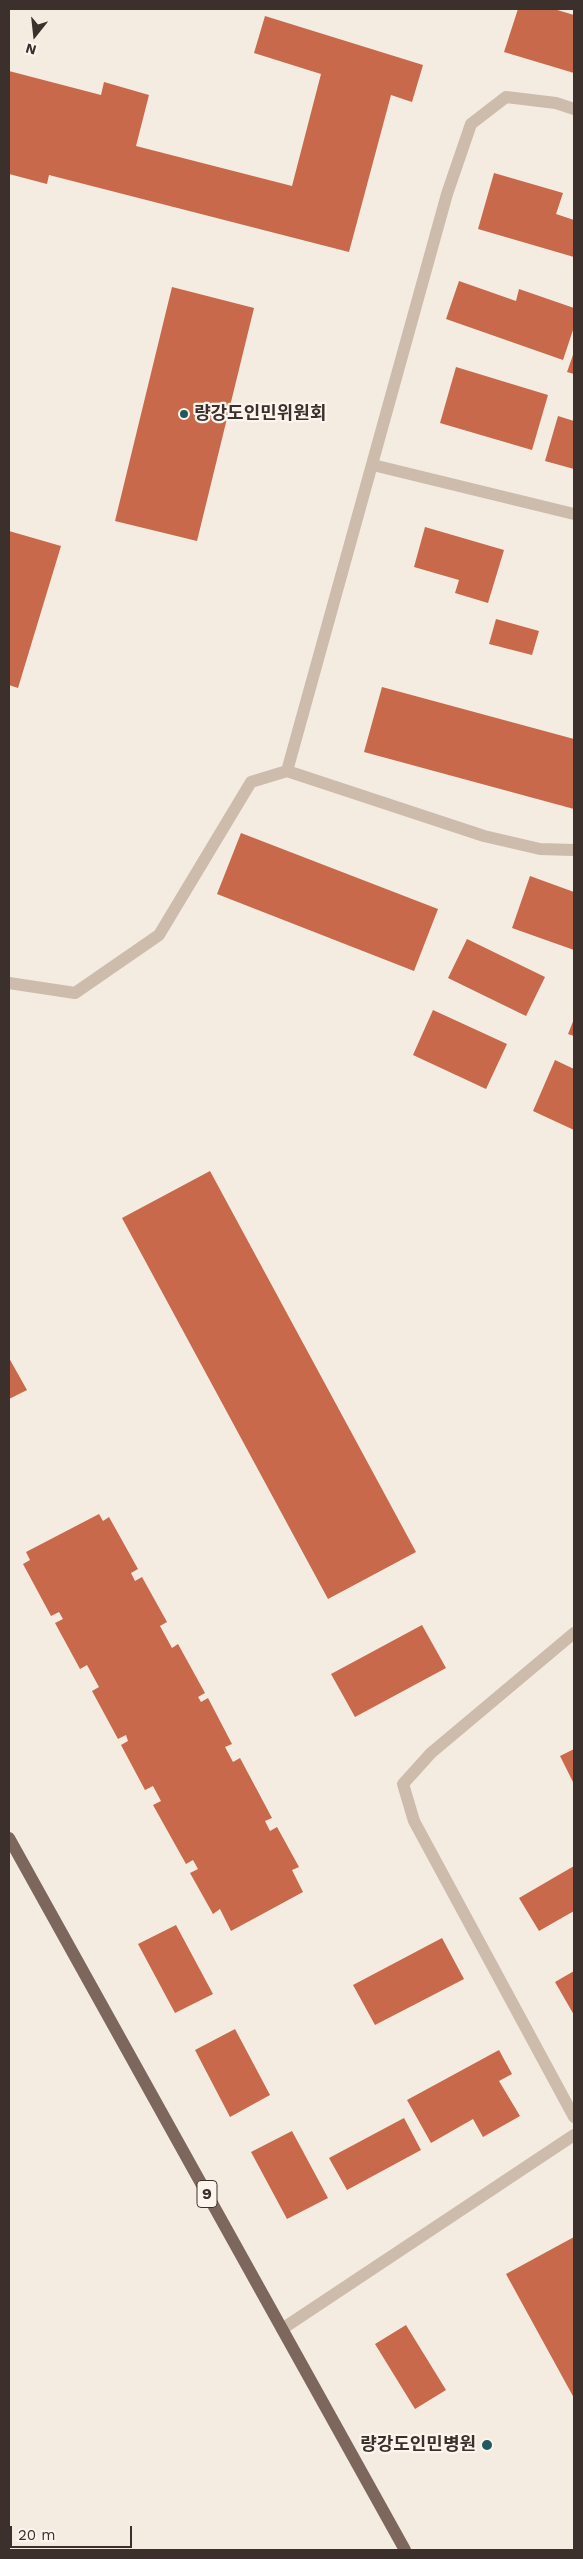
<!DOCTYPE html>
<meta charset="utf-8">
<style>
body{margin:0}
#map{position:relative;width:583px;height:2559px;overflow:hidden;background:#f4ebe1;font-family:"Work Sans",sans-serif}
canvas{display:block}
.frame{position:absolute;inset:0;border:10px solid #3b302b;pointer-events:none}
.north{position:absolute;left:10px;top:10px;width:50px;height:50px;-webkit-text-stroke:4px #fbf5ee;paint-order:stroke;rotate:196deg;font-size:14px;font-weight:700;line-height:20px;text-align:center;color:#3b302b}
.north::after{content:'';display:block;margin:auto;width:18px;height:22px;background:#3b302b;clip-path:polygon(50% 0,100% 100%,50% 72%,0 100%)}
.scale{position:absolute;left:10px;top:2526px;width:122px;height:22px;box-sizing:border-box;border:2px solid #3b302b;border-top:0;padding-left:6px;font-size:15px;line-height:18px;white-space:nowrap;color:#3b302b;-webkit-text-stroke:4px #fbf5ee;paint-order:stroke}
</style>
<div id="map">
<canvas width="583" height="2559"></canvas>
<div class="frame"></div>
<div class="north">N</div>
<div class="scale">20 m</div>
</div>
<script>
const ctx = document.querySelector('canvas').getContext('2d');
ctx.lineJoin = 'round';
function fill(path, color) {
  ctx.fillStyle = color;
  ctx.fill(path, 'evenodd');
}
function trace(path, color, width, dash) {
  ctx.strokeStyle = color;
  ctx.lineWidth = width;
  ctx.lineCap = dash ? 'butt' : 'round';
  ctx.setLineDash(dash || []);
  ctx.stroke(path);
}
function write(font, color, halo, rows, align = 'center') {
  ctx.font = font + ' "Work Sans","Noto Sans KR",sans-serif';
  ctx.lineWidth = 4.5;
  ctx.setLineDash([]);
  ctx.textBaseline = 'middle';
  ctx.strokeStyle = halo;
  ctx.fillStyle = color;
  for (const [text, x, y, turn = 0] of rows) {
    ctx.save();
    ctx.translate(x, y);
    ctx.rotate((+turn || 0) * Math.PI / 180);
    ctx.textAlign = isNaN(turn) ? turn : align;
    if (halo) ctx.strokeText(text, 0, 0);
    ctx.fillText(text, 0, 0);
    ctx.restore();
  }
}
fill(new Path2D(`
 M 518,9 L 554,9 L 574,15 L 574,73 L 504,52 Z
 M 265,16 L 423,65 L 412,102 L 391,95 L 349,252 L 49,175 L 47,184 L 9,174 L 9,71 L 101,95 L 104,82 L 149,95 L 136,146 L 292,186 L 321,74 L 254,53 Z
 M 494,173 L 563,193 L 556,214 L 574,220 L 574,257 L 478,229 Z
 M 459,281 L 516,301 L 519,289 L 574,308 L 574,327 L 563,360 L 446,319 Z
 M 172,287 L 254,308 L 197,541 L 115,521 Z
 M 574,352 L 574,374 L 567,372 Z
 M 456,367 L 548,395 L 532,450 L 440,423 Z
 M 558,416 L 574,421 L 574,469 L 545,461 Z
 M 425,527 L 504,550 L 488,603 L 455,593 L 459,580 L 414,567 Z
 M 9,531 L 61,546 L 18,688 L 9,685 Z
 M 496,619 L 539,631 L 532,655 L 489,644 Z
 M 382,687 L 574,739 L 574,809 L 364,752 Z
 M 241,833 L 438,909 L 414,971 L 217,894 Z
 M 530,876 L 574,892 L 574,950 L 512,928 Z
 M 467,939 L 545,977 L 526,1016 L 448,978 Z
 M 433,1010 L 507,1044 L 486,1089 L 413,1055 Z
 M 574,1019 L 574,1036 L 568,1034 Z
 M 555,1060 L 574,1069 L 574,1130 L 533,1111 Z
 M 210,1171 L 416,1552 L 328,1599 L 122,1218 Z
 M 9,1358 L 27,1390 L 9,1399 Z
 M 99,1514 L 103,1521 L 109,1517 L 138,1569 L 131,1573 L 135,1581 L 142,1577 L 167,1622 L 160,1626 L 172,1648 L 178,1644 L 205,1693 L 198,1697 L 201,1702 L 208,1698 L 232,1744 L 225,1747 L 233,1762 L 240,1758 L 272,1818 L 265,1821 L 270,1831 L 277,1827 L 299,1867 L 292,1870 L 303,1892 L 231,1931 L 220,1909 L 213,1914 L 190,1873 L 198,1869 L 193,1860 L 186,1864 L 153,1805 L 161,1801 L 153,1786 L 145,1790 L 121,1745 L 128,1741 L 126,1735 L 118,1739 L 92,1691 L 99,1687 L 87,1665 L 80,1669 L 55,1623 L 63,1619 L 59,1612 L 51,1616 L 23,1564 L 30,1560 L 26,1552 Z
 M 422,1625 L 446,1668 L 355,1717 L 331,1674 Z
 M 574,1749 L 574,1784 L 560,1756 Z
 M 574,1866 L 574,1911 L 539,1931 L 519,1898 Z
 M 176,1925 L 213,1994 L 175,2013 L 138,1944 Z
 M 442,1938 L 464,1979 L 375,2025 L 353,1985 Z
 M 574,1971 L 574,2015 L 555,1982 Z
 M 235,2029 L 270,2095 L 230,2117 L 195,2050 Z
 M 499,2050 L 512,2074 L 499,2081 L 520,2116 L 483,2137 L 473,2119 L 431,2143 L 407,2100 Z
 M 404,2118 L 421,2150 L 347,2190 L 329,2158 Z
 M 292,2131 L 328,2198 L 287,2219 L 251,2152 Z
 M 574,2237 L 574,2398 L 506,2274 Z
 M 406,2325 L 446,2390 L 415,2409 L 375,2344 Z`), '#c8694b');
trace(new Path2D(`
 M 373,465 L 574,514
 M 287,771 L 447,194 L 471,124 L 506,97 L 556,103 L 574,109
 M 9,983 L 75,993 L 159,935 L 251,782 L 287,771 L 484,836 L 540,849 L 574,850
 M 574,1633 L 431,1753 L 403,1784 L 414,1821 L 574,2117
 M 282,2329 L 574,2135`), '#cdbbac', 12);
trace(new Path2D(`
 M 9,1838 L 405,2550`), '#7d675c', 12);
for (const [x, y, r, color] of [
 [184,414,5,"#1f5a5e"],
 [487,2445,6,"#1f5a5e"]
]) {
  const dot = new Path2D();
  dot.arc(x, y, r, 0, 2 * Math.PI);
  ctx.fillStyle = color;
  ctx.fill(dot);
  trace(dot, '#fbf5ee', 2);
}
for (const [x, y, w] of [
 [207,2194,20]
]) {
  const box = new Path2D();
  box.roundRect(x - w / 2, y - 13.5, w, 27, 4);
  ctx.fillStyle = '#fbf5ee';
  ctx.fill(box);
  trace(box, '#3b302b', 1);
}
write('bold 16px', '#3b302b', null, [
 ["9",207,2194]
]);
write('bold 18px', '#3b302b', '#fbf5ee', [
 ["량강도인민위원회",194,414],
 ["량강도인민병원",476,2445,"right"]
], 'left');
</script>
